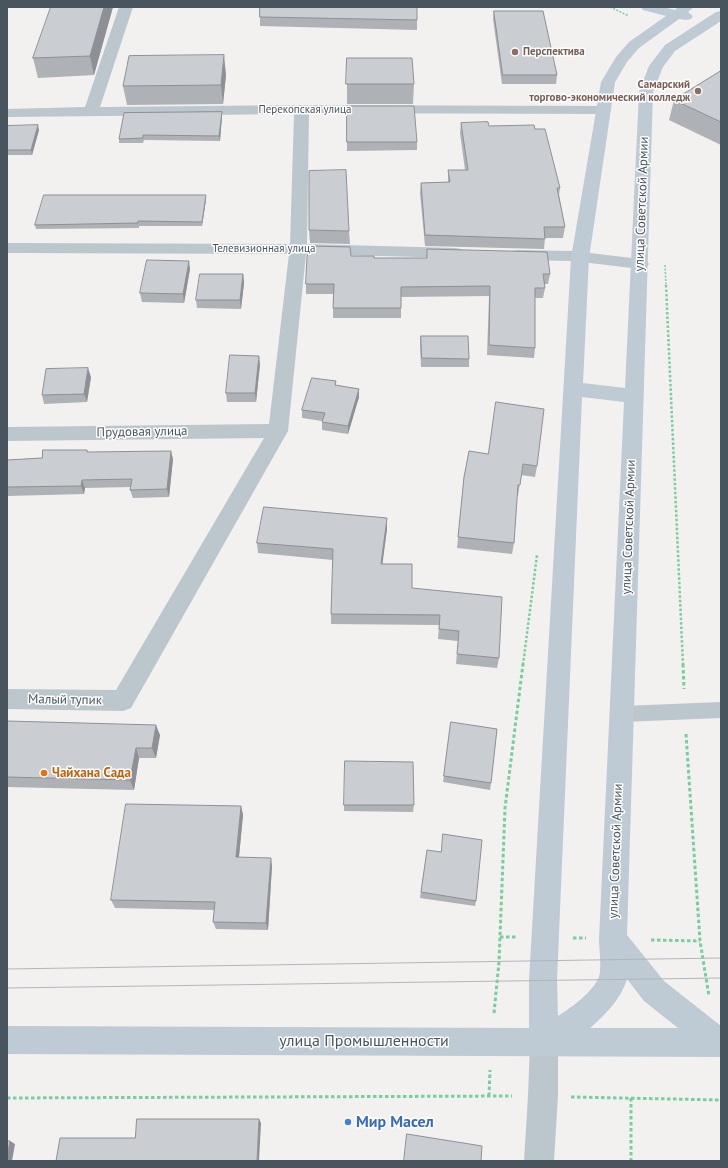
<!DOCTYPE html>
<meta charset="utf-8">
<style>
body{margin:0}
#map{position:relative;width:728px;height:1168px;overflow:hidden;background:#f3f0f0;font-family:"PT Sans",sans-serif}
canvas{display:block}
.frame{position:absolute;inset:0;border:8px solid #48555e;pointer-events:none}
</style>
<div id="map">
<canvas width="728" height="1168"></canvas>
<div class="frame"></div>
</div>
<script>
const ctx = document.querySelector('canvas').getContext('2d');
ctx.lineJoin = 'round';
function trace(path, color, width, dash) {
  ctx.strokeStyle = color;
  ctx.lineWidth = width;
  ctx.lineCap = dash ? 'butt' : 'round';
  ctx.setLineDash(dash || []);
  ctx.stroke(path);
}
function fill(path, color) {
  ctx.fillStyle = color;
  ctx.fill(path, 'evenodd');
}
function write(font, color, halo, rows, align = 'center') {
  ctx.font = font + ' "PT Sans",sans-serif';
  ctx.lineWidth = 3;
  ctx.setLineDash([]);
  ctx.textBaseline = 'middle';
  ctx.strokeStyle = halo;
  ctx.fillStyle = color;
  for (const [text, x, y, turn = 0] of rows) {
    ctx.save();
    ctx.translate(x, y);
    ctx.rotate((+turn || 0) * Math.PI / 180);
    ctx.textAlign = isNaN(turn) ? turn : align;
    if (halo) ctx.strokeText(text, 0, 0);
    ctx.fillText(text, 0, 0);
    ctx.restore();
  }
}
trace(new Path2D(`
 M 610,7 L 629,16
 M 665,265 L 666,286`), '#76cf9c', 1.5, [2, 1.5]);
trace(new Path2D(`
 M 666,285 L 683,665
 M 523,665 L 537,555`), '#76cf9c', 2.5, [2.5, 2]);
trace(new Path2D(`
 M 683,664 L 684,689
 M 686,734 L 700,941 L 709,996
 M 500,937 L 518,937
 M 573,938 L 586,938
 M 651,940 L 700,941
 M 494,1013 L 499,962 L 505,808 L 523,664
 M 489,1096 L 490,1070
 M 571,1097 L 721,1100
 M 7,1098 L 512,1096
 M 631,1098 L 631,1161`), '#76cf9c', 3, [3.5, 2.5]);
fill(new Path2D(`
 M 721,702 L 721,718 L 622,722 L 616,719 L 613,714 L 616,709 L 622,706 Z`), '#bcc6cd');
fill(new Path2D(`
 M 119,7 L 133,7 L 100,107 L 302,105 L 604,106 L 609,107 L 611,110 L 609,113 L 604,114 L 309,113 L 307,244 L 455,248 L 461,249 L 463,253 L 461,257 L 455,258 L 306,254 L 288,431 L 131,708 L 123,711 L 7,709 L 7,689 L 116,690 L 264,438 L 7,441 L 7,427 L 269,424 L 289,254 L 7,253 L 7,243 L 290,244 L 294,114 L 7,117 L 7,109 L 85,107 Z
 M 518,250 L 573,251 L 640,259 L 646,260 L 649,264 L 646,268 L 640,269 L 573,261 L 518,260 L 512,259 L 509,255 L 512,251 Z
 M 544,1028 L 554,1032 L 558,1042 L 558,1096 L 554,1161 L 524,1161 L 528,1096 L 530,1042 L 534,1032 Z`), '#bcc6cd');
fill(new Path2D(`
 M 641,7 L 663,7 L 675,10 L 678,7 L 694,7 L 688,12 L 693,16 L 691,19 L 686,20 L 679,19 L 639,48 L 627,62 L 615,82 L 589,258 L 583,383 L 625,388 L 639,92 L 649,66 L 665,45 L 716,12 L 721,11 L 721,21 L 675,51 L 663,67 L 653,92 L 627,935 L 664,981 L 721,1026 L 721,1057 L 7,1054 L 7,1026 L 529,1028 L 529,980 L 571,258 L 601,82 L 616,57 L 629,42 L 666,16 L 643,10 ZM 582,397 L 624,402 L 599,939 C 599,948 602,969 599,977 C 592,993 572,1007 558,1016 L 557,980 ZM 627,979 L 644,1001 L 678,1028 L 590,1028 C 606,1014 621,999 627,979 Z`), '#becad4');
trace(new Path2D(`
 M 7,969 L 721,958
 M 7,988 L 721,978`), '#b2b6bb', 1);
fill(new Path2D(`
 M 113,7 L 94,75 L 38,78 L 33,58 Z
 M 417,7 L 417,30 L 260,26 L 260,17 Z
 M 494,11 L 557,75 L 556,84 L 502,84 L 493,19 Z
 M 347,58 L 414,84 L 413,104 L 347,104 Z
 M 721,71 L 721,145 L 669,120 L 674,100 Z
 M 226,75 L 223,104 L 127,105 L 123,86 Z
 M 347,106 L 417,142 L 417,150 L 347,151 Z
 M 222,116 L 220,141 L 144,140 L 143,143 L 119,143 L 119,139 Z
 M 461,123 L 489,126 L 535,129 L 560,188 L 559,195 L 565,227 L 563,238 L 545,238 L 544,249 L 425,246 L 420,193 L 421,183 L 448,182 L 448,170 L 465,170 L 460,133 Z
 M 7,126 L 39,130 L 32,155 L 7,155 Z
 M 206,199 L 202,226 L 139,226 L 139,228 L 36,229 L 35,225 Z
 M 309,230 L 349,231 L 350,244 L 310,243 Z
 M 427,249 L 550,274 L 548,284 L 544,284 L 545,288 L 543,298 L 535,298 L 535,348 L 534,358 L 487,355 L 489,296 L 401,297 L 401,318 L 333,318 L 333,294 L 306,294 L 306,284 L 351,256 L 374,258 L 426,258 Z
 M 190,269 L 184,303 L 142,302 L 140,293 Z
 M 243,274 L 244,283 L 241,309 L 197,308 L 196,300 Z
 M 421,336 L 469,359 L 469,367 L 421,367 L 420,344 Z
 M 260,364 L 256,402 L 227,402 L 226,393 Z
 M 91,377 L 87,402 L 44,404 L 42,395 Z
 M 336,381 L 336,385 L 359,389 L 359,397 L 348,434 L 322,430 L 322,421 L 302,418 L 302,410 Z
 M 87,450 L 88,452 L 173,459 L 169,497 L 133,498 L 130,490 L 131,487 L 85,488 L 84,494 L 7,496 L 7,460 L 42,458 Z
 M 469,451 L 537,466 L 535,477 L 521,475 L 518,496 L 517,496 L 514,543 L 512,554 L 457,548 L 464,477 Z
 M 387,529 L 382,564 L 499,658 L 497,668 L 456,664 L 458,641 L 438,639 L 439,625 L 331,624 L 331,614 L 333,560 L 258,553 L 257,543 Z
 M 7,721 L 160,735 L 156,758 L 139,758 L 134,790 L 7,787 Z
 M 451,722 L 491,783 L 490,790 L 443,782 Z
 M 344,805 L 414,805 L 413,812 L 344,811 Z
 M 241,806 L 243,815 L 239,857 L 272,866 L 268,930 L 216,929 L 213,922 L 214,910 L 115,908 L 111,900 Z
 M 427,850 L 476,901 L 475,906 L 420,898 Z`), '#aeb1b5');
fill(new Path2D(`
 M 104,7 L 113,7 L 94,75 L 90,56 Z
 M 224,55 L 226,75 L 223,104 L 221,85 Z
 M 222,112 L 222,116 L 220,141 L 219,136 Z
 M 38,125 L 39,130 L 32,155 L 31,150 Z
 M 206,195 L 206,199 L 202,226 L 202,222 Z
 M 189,261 L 190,269 L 184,303 L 183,294 Z
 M 243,274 L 244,283 L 241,309 L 240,300 Z
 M 259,356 L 260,364 L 256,402 L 255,393 Z
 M 88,368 L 91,377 L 87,402 L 84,394 Z
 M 359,389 L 359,397 L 348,434 L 348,426 Z
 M 171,451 L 173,459 L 169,497 L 167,489 Z
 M 82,480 L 85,488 L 84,494 L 81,486 Z
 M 387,518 L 387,529 L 381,575 L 381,564 Z
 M 156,725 L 160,735 L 156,758 L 152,748 Z
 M 136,748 L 139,758 L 134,790 L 130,780 Z
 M 241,806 L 243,815 L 238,866 L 236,857 Z
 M 271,858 L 272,866 L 268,930 L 266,923 Z
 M 259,1119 L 261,1123 L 259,1161 L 257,1161 Z
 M 10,1141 L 15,1144 L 12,1161 L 7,1161 L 7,1157 Z`), '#8d9094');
const building = new Path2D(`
 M 51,7 L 104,7 L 90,56 L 33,58 Z
 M 260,7 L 417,7 L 417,20 L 260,17 Z
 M 494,11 L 543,11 L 557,75 L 503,75 Z
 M 224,55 L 221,85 L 123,86 L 129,56 Z
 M 347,58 L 412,58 L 414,84 L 346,84 Z
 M 721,71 L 721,122 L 674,100 Z
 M 347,106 L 414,106 L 417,142 L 347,142 Z
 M 222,112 L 219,136 L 143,135 L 143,138 L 119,139 L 124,113 Z
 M 488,122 L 489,126 L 534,125 L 535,129 L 545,129 L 560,188 L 557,188 L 565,227 L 544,227 L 545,239 L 425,235 L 421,183 L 450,182 L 448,170 L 468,170 L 461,123 Z
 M 38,125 L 31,150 L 7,150 L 7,126 Z
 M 346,170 L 349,231 L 309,230 L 309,171 Z
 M 44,195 L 206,195 L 202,222 L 138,221 L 138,223 L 35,225 Z
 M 308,246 L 350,247 L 351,256 L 374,256 L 374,258 L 427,258 L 427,249 L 547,252 L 550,274 L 543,274 L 545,288 L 535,288 L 535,348 L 489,345 L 490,286 L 401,287 L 401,308 L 333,308 L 334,284 L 306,284 Z
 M 147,260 L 189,261 L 183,294 L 140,293 Z
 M 200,274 L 243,274 L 240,300 L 196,300 Z
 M 421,336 L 468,336 L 469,359 L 422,358 Z
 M 230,355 L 259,356 L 255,393 L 226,393 Z
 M 88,368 L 84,394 L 42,395 L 46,369 Z
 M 312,378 L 336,381 L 335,385 L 359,389 L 348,426 L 322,422 L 325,413 L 302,410 Z
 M 496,402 L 544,409 L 537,466 L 523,464 L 520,485 L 518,485 L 514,543 L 458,537 L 464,477 L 469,451 L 488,454 Z
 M 43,450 L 87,450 L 87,452 L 171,451 L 167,489 L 130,490 L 132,479 L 82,480 L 81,486 L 7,487 L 7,460 L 42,458 Z
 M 264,507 L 387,518 L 381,564 L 412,564 L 412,588 L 502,597 L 499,658 L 457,654 L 459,631 L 439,629 L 440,615 L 331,614 L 333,549 L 257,543 Z
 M 7,721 L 156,725 L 152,748 L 136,748 L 130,780 L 7,777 Z
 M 451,722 L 497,729 L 491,783 L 444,776 Z
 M 345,761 L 413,762 L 414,805 L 344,805 Z
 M 126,804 L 241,806 L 236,857 L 271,858 L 266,923 L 213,922 L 215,902 L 111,900 Z
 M 443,834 L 482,840 L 476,901 L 421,892 L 427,850 L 441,852 Z
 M 137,1119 L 259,1119 L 257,1161 L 56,1161 L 60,1138 L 135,1138 Z
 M 407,1134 L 482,1146 L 481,1161 L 404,1161 Z
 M 7,1141 L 10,1141 L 7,1157 Z`);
fill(building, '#caced3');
trace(building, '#8d9094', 1);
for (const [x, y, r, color] of [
 [515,52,4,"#8d6e63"],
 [698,91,4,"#8d6e63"],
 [44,773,4,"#e8710a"],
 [348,1122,4,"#3f7fe0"]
]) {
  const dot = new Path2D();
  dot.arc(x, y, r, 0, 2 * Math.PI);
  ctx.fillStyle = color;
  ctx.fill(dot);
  trace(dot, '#fff', 1.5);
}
write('bold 11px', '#785e54', '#fff', [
 ["Перспектива",523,52],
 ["Самарский",690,85,"right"],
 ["торгово-экономический колледж",690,98,"right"]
], 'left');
write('11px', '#48555e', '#fff', [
 ["Перекопская улица",305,110],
 ["Телевизионная улица",264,249]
]);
write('13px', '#48555e', '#fff', [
 ["улица Советской Армии",642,204,-88],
 ["Прудовая улица",142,432,-1],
 ["улица Советской Армии",629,527,-88],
 ["Малый тупик",65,700,1],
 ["улица Советской Армии",616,851,-88]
]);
write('bold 13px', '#c56008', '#fff', [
 ["Чайхана Сада",52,773]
], 'left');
write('16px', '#48555e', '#fff', [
 ["улица Промышленности",364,1041]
]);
write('bold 16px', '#366cbe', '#fff', [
 ["Мир Масел",356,1122]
], 'left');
</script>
